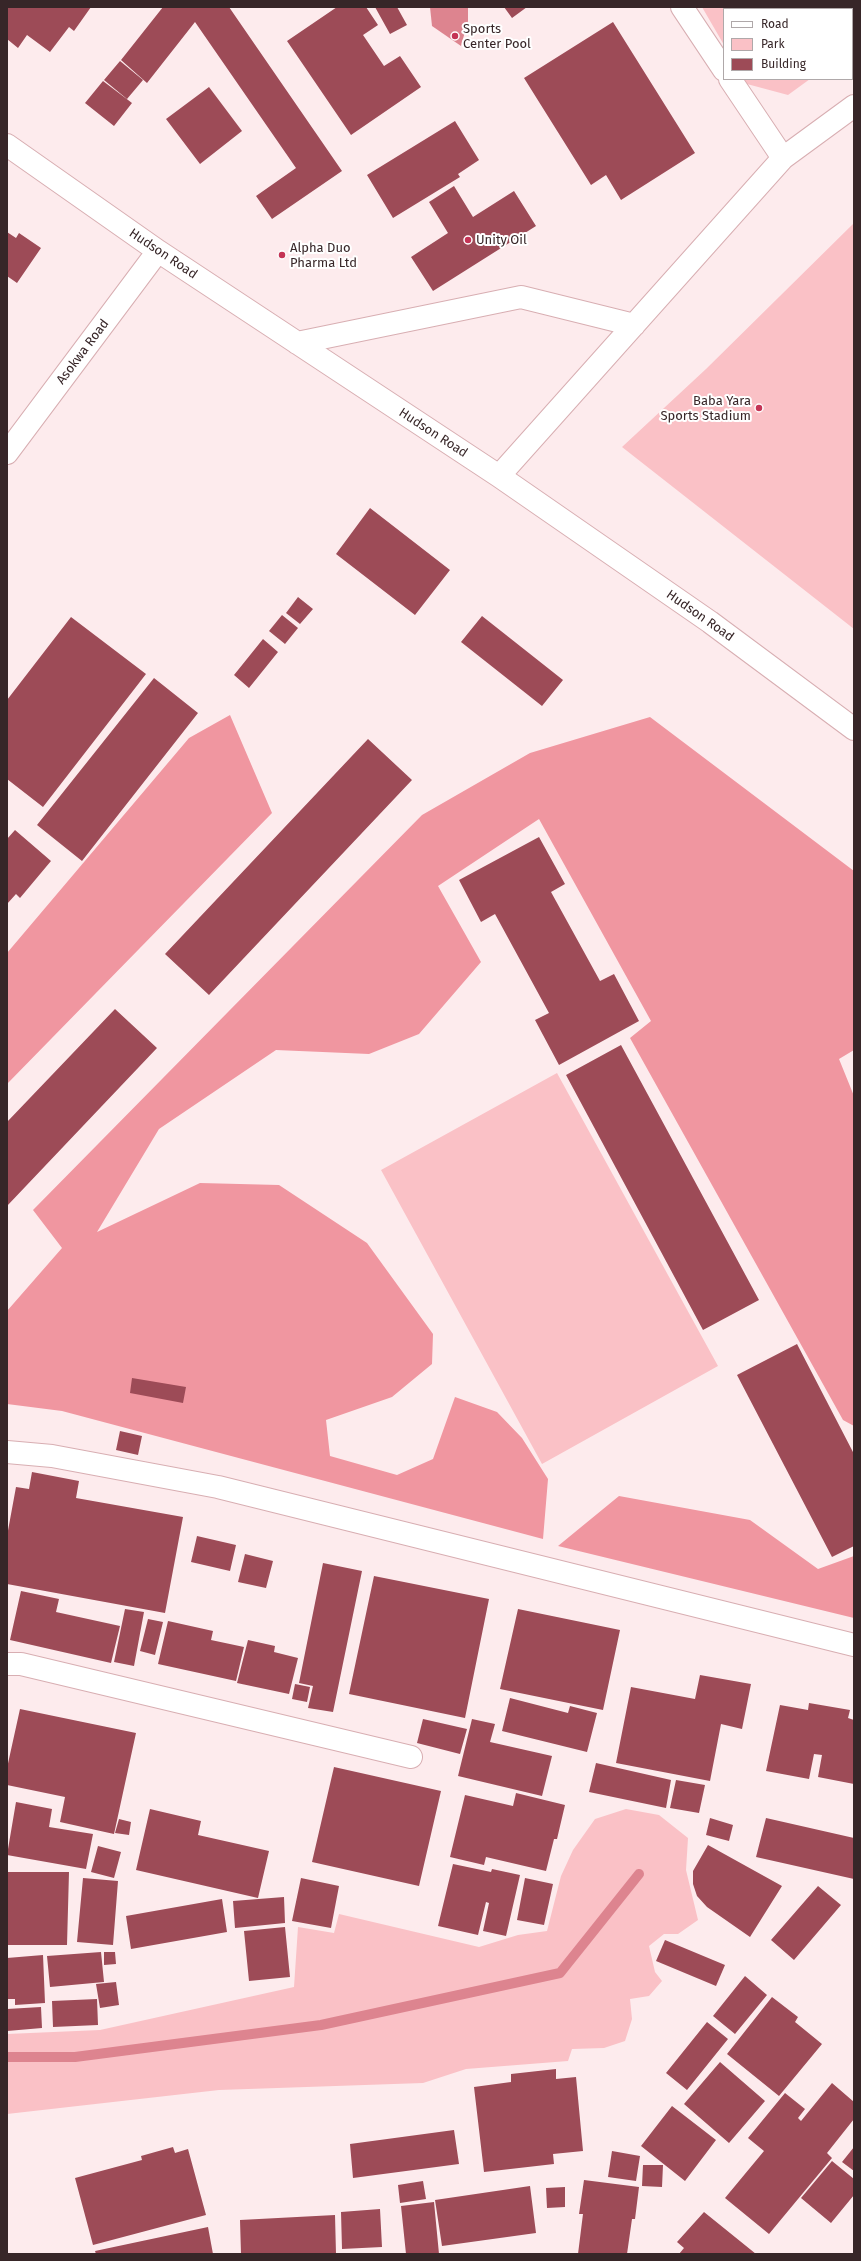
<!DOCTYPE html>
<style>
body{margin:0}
#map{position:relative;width:861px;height:2261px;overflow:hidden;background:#fdebed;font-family:"Fira Sans",sans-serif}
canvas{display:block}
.frame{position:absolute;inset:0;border:8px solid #372628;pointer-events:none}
.legend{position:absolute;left:723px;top:8px;width:130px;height:72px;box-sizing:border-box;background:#fff;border:1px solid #afa8a9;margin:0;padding:5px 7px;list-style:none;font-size:12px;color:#372628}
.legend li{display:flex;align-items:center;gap:8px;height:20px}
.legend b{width:20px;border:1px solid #afa8a9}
</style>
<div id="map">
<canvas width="861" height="2261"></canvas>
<div class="frame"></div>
<ul class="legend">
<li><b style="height:5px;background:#fff"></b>Road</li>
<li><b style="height:11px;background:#fac1c6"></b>Park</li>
<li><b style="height:11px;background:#9d4b57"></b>Building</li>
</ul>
</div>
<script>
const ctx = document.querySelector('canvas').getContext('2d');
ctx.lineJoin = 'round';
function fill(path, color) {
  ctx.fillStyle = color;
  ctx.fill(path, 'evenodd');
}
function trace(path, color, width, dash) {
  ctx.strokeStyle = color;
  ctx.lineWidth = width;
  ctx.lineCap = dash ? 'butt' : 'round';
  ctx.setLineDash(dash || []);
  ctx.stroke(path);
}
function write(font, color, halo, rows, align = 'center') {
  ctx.font = font + ' "Fira Sans",sans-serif';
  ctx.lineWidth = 4;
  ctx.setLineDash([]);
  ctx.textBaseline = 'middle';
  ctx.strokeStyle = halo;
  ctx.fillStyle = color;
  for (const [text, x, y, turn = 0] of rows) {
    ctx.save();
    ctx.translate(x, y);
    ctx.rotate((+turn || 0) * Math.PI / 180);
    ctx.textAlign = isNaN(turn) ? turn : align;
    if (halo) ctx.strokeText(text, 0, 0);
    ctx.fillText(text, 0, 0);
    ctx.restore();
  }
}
fill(new Path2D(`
 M 702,7 L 854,7 L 854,46 L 852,48 L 852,9 L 724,9 L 724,45 Z
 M 744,79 L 810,79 L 788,95 L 747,84 Z
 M 854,223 L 854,629 L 622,447 L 706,369 Z
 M 557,1073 L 718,1366 L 542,1464 L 381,1170 Z
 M 626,1809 L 659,1815 L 688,1838 L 686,1870 L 698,1920 L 678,1934 L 664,1934 L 649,1946 L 655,1972 L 662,1981 L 649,1996 L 630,1999 L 632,2019 L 625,2041 L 604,2048 L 572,2049 L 568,2061 L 466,2069 L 423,2083 L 219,2090 L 7,2114 L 7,2034 L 100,2030 L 294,1987 L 298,1927 L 334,1933 L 339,1914 L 479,1947 L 518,1935 L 547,1931 L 561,1876 L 573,1850 L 595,1819 Z`), '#fac1c6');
fill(new Path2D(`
 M 230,715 L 272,813 L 7,1084 L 7,953 L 189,738 Z
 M 650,717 L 854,871 L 854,1050 L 839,1059 L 854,1096 L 854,1426 L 843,1420 L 630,1038 L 651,1021 L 539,819 L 438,886 L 481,962 L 419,1034 L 369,1054 L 276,1050 L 159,1129 L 97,1232 L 200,1183 L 279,1185 L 367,1243 L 433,1334 L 432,1364 L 392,1397 L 326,1420 L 330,1456 L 397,1475 L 433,1459 L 455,1397 L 497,1412 L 522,1438 L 548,1479 L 543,1539 L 62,1411 L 7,1404 L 7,1311 L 62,1248 L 33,1210 L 422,815 L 530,753 Z
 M 619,1496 L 750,1520 L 818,1569 L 854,1556 L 854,1618 L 558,1546 Z`), '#f096a0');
fill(new Path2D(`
 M 430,7 L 468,7 L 468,21 L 461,46 L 432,26 Z`), '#dd848f');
trace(new Path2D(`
 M 7,2057 L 75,2057 L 321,2025 L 560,1973 L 639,1874`), '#dd848f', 10);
fill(new Path2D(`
 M 7,7 L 91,7 L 74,31 L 69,27 L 50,52 L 27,35 L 18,48 L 7,39 Z
 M 163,7 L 229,7 L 342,171 L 272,219 L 256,196 L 296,168 L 195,22 L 147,83 L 121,60 Z
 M 337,7 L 366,7 L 378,25 L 363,35 L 384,66 L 400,56 L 421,87 L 351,135 L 287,41 Z
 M 375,7 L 397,7 L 407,25 L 390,34 Z
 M 504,7 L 527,7 L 512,18 Z
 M 613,22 L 695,153 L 621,200 L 606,175 L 591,185 L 524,78 Z
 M 120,61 L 143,80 L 127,99 L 104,80 Z
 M 103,81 L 132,103 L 114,126 L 85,103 Z
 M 209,87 L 242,131 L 200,164 L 166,119 Z
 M 455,121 L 479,160 L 458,174 L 460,177 L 393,218 L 367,175 Z
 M 454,186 L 473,217 L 514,191 L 536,226 L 433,291 L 411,257 L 448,233 L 429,202 Z
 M 7,232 L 16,238 L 19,233 L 41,248 L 17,283 L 7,276 Z
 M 370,508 L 450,570 L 415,615 L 336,554 Z
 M 298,597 L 313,609 L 300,624 L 286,613 Z
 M 282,615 L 298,628 L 285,644 L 269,631 Z
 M 482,616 L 563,680 L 542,706 L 461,642 Z
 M 71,617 L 146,674 L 43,807 L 7,779 L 7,700 Z
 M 263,639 L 278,652 L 249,688 L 234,675 Z
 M 154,678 L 198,713 L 82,861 L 37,825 Z
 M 368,739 L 412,780 L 209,995 L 165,954 Z
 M 15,830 L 51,861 L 20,898 L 16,894 L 7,904 L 7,839 Z
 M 539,837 L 565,884 L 551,892 L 600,981 L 614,974 L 639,1021 L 559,1065 L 535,1020 L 549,1013 L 495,914 L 481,922 L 459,880 Z
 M 115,1009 L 157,1048 L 7,1206 L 7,1122 Z
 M 621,1045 L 759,1300 L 703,1330 L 566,1075 Z
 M 797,1344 L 854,1454 L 854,1546 L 832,1557 L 737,1375 Z
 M 132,1378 L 186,1387 L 183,1403 L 130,1393 Z
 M 120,1431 L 142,1436 L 138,1455 L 116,1450 Z
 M 32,1472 L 79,1481 L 76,1498 L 183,1517 L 165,1613 L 7,1584 L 7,1536 L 16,1487 L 29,1489 Z
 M 197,1536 L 236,1545 L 230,1571 L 191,1562 Z
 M 245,1554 L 273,1561 L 266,1588 L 238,1582 Z
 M 323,1563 L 362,1571 L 333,1712 L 308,1708 L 313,1686 L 299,1683 Z
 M 374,1576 L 489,1599 L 465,1718 L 349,1694 Z
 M 21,1591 L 59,1599 L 56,1612 L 120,1626 L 111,1663 L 10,1640 Z
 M 125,1609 L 144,1612 L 134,1666 L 114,1662 Z
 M 518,1609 L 620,1630 L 603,1710 L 500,1689 Z
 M 148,1619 L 163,1622 L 155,1655 L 140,1651 Z
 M 168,1621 L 213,1631 L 211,1640 L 244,1647 L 236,1681 L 158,1664 Z
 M 248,1640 L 275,1646 L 274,1652 L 298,1658 L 289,1694 L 237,1683 Z
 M 700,1675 L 751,1684 L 742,1729 L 721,1724 L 710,1781 L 616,1763 L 631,1687 L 695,1699 Z
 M 295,1684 L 310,1687 L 307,1702 L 292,1699 Z
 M 510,1698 L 568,1713 L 570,1706 L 597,1713 L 587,1752 L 502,1731 Z
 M 809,1703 L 850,1710 L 848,1718 L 854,1720 L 854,1784 L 818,1777 L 822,1755 L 814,1754 L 809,1779 L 766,1771 L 780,1705 L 808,1710 Z
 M 20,1709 L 136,1733 L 114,1834 L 60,1822 L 65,1797 L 7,1785 L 7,1768 Z
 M 423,1719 L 467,1729 L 460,1754 L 417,1743 Z
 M 472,1719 L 495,1724 L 490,1742 L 552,1756 L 542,1796 L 458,1776 Z
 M 596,1763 L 671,1780 L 666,1808 L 589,1792 Z
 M 334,1767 L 441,1791 L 419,1886 L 312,1862 Z
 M 676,1780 L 705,1785 L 699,1813 L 670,1808 Z
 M 516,1793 L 565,1805 L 557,1839 L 554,1839 L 546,1871 L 486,1857 L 484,1865 L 450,1857 L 465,1795 L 513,1806 Z
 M 16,1802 L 52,1809 L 49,1827 L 93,1834 L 86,1869 L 7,1855 Z
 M 150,1809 L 201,1821 L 198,1835 L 269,1851 L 258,1898 L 136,1870 Z
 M 710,1818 L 733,1825 L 729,1841 L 706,1835 Z
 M 766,1818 L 854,1838 L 854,1879 L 756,1857 Z
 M 119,1819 L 131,1822 L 129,1835 L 115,1833 Z
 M 708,1845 L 782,1886 L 750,1937 L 707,1907 L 697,1896 L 693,1884 L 693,1871 Z
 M 98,1846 L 121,1852 L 114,1878 L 91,1872 Z
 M 453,1864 L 491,1872 L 492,1869 L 520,1875 L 506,1936 L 483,1931 L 489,1903 L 486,1902 L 478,1935 L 438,1926 Z
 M 7,1872 L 69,1872 L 67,1945 L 7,1945 Z
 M 83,1878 L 118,1881 L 113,1945 L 77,1942 Z
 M 301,1878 L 339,1886 L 331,1928 L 292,1921 Z
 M 525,1878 L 553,1884 L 544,1925 L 517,1920 Z
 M 818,1886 L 841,1905 L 794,1960 L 771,1940 Z
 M 284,1897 L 285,1923 L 235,1928 L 233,1901 Z
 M 222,1899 L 227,1932 L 131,1949 L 126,1916 Z
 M 285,1927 L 290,1977 L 249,1981 L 244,1931 Z
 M 665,1940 L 725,1965 L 716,1986 L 656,1961 Z
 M 101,1952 L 104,1982 L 50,1987 L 47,1956 Z
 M 104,1952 L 115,1952 L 116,1964 L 104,1965 Z
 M 43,1955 L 45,2003 L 15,2005 L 15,1999 L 7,1999 L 7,1958 Z
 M 745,1976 L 767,1995 L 735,2034 L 713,2016 Z
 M 116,1982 L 119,2005 L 100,2008 L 96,1984 Z
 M 772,1997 L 798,2017 L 795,2022 L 822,2044 L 779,2096 L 727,2054 Z
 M 97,1999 L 98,2025 L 53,2027 L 52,2001 Z
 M 41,2007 L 42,2028 L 7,2031 L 7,2009 Z
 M 707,2022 L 728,2039 L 687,2090 L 666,2073 Z
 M 720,2062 L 765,2101 L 729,2143 L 684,2104 Z
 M 556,2069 L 556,2079 L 576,2077 L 583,2151 L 553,2154 L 554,2164 L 484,2172 L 474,2087 L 511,2082 L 511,2074 Z
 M 832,2083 L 854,2102 L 854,2119 L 827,2153 L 832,2158 L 769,2234 L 725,2198 L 764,2151 L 748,2138 L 785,2093 L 805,2109 L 798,2118 L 801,2121 Z
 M 672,2106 L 716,2140 L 685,2181 L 641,2146 Z
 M 454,2130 L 459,2164 L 353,2178 L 350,2144 Z
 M 173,2147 L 175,2153 L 188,2149 L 206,2215 L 93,2245 L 75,2178 L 142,2160 L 141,2156 Z
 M 854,2147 L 854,2171 L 842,2162 Z
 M 612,2151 L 640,2156 L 636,2181 L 608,2177 Z
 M 832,2161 L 854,2179 L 854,2195 L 831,2223 L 801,2198 Z
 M 643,2165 L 663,2165 L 662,2187 L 642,2186 Z
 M 584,2180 L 639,2187 L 635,2219 L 632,2219 L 627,2254 L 578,2254 L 583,2214 L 579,2214 Z
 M 423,2181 L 426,2199 L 400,2203 L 398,2185 Z
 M 530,2186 L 536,2233 L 442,2246 L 435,2200 Z
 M 565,2187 L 565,2207 L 547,2208 L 546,2188 Z
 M 434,2202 L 439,2254 L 406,2254 L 401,2206 Z
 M 380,2209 L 382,2247 L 342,2249 L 341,2212 Z
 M 704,2212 L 756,2254 L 679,2254 L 684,2248 L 677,2242 Z
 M 335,2215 L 336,2254 L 241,2254 L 240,2220 Z
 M 208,2227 L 213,2254 L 96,2254 L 95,2251 Z`), '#9d4b57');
const minor = new Path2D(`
 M 682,7 L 724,70
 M 730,79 L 783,158
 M 7,145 L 158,251 L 499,476 L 710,622 L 854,729
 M 297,343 L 521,297 L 634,325
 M 7,453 L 158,251
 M 499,476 L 783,158 L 854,106
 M 7,1452 L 52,1456 L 218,1487 L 854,1645
 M 7,1664 L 21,1664 L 411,1757`);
trace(minor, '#d8aeb2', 24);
trace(minor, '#fff', 22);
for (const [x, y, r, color] of [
 [455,36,4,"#c43455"],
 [468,240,4,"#c43455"],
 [282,255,4,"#c43455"],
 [759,408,4,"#c43455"]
]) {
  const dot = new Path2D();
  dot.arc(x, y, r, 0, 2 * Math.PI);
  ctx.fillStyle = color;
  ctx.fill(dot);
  trace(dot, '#fff', 1.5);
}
write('13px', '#372628', '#fff', [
 ["Sports",463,29],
 ["Center Pool",463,44],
 ["Unity Oil",476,240],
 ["Alpha Duo",290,248],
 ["Pharma Ltd",290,263],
 ["Baba Yara",751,401,"right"],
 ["Sports Stadium",751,416,"right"]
], 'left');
write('13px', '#372628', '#fff', [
 ["Hudson Road",163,254,34],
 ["Asokwa Road",83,352,-53],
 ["Hudson Road",433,433,33],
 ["Hudson Road",700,616,35]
]);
</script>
